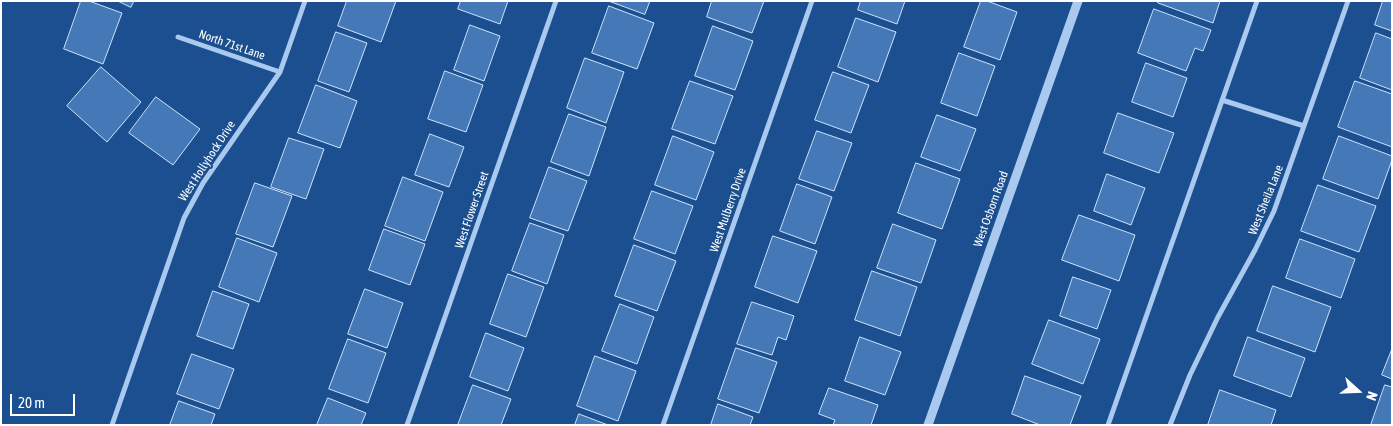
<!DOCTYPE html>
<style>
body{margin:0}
#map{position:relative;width:1393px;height:426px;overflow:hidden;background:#1b4f8f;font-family:"Asap Condensed",sans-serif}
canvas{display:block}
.frame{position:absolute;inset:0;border:2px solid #fff;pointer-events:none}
.north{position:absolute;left:1333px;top:366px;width:50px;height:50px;-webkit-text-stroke:4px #1b4f8f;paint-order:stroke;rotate:110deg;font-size:14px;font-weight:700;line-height:20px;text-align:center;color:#fff}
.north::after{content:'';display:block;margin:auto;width:18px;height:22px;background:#fff;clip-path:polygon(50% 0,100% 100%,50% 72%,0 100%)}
.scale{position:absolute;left:10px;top:394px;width:65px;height:22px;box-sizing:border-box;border:2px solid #fff;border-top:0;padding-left:6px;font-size:15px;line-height:18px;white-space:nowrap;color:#fff;-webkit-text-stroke:4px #1b4f8f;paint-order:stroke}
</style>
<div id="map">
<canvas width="1393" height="426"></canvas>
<div class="frame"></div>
<div class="north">N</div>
<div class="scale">20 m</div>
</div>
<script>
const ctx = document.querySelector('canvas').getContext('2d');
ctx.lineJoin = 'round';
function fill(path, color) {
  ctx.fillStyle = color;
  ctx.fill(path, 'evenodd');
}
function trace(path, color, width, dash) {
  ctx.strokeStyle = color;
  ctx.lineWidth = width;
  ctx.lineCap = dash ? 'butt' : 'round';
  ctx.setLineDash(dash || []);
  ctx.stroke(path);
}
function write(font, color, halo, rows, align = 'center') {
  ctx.font = font + ' "Asap Condensed",sans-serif';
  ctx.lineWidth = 4;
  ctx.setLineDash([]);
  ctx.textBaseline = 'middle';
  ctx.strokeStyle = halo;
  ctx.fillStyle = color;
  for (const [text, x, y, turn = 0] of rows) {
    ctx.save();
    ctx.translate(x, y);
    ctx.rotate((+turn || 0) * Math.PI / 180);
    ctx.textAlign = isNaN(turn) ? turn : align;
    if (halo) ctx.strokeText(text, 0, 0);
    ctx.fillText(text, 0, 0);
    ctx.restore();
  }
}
const building = new Path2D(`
 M 81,1 L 89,1 L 122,13 L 103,64 L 64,49 Z
 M 118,1 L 134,1 L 131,7 Z
 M 347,1 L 396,1 L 381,42 L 338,26 Z
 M 461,1 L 508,1 L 500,24 L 458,9 Z
 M 609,1 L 650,1 L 645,14 Z
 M 712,1 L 764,1 L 752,33 L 707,17 Z
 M 861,1 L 905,1 L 897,24 L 858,10 Z
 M 981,1 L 987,1 L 1017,12 L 1000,60 L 964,47 Z
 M 1158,1 L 1220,1 L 1213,23 L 1158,3 Z
 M 1383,1 L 1392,1 L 1392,31 L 1375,25 Z
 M 609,6 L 654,23 L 637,69 L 592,53 Z
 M 1154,9 L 1211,30 L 1203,51 L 1195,48 L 1186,71 L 1138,53 Z
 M 856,18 L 896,32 L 878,82 L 838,67 Z
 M 470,25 L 500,36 L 484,81 L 454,70 Z
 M 713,26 L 753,41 L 735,90 L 695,76 Z
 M 336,32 L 367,43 L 349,92 L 318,81 Z
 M 1376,33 L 1392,39 L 1392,90 L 1360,78 Z
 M 959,53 L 995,66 L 977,116 L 941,103 Z
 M 585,58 L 624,72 L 606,123 L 567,108 Z
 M 1146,63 L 1187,78 L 1173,117 L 1132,102 Z
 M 101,67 L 141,102 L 107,142 L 67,106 Z
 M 445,71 L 483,85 L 466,132 L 428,119 Z
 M 833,72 L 869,85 L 851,133 L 815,120 Z
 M 690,81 L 733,96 L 715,144 L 672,129 Z
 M 1355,81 L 1392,94 L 1392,147 L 1338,127 Z
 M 316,85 L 357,101 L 340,148 L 298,133 Z
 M 156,97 L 200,129 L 173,165 L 129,133 Z
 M 1118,113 L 1174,133 L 1159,173 L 1104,153 Z
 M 569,114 L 606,127 L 589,176 L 551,162 Z
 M 937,115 L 976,129 L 960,171 L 921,157 Z
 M 817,131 L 852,143 L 834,191 L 799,179 Z
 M 430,134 L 464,147 L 449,187 L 415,175 Z
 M 673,136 L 714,152 L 696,200 L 655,185 Z
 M 1339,136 L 1392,156 L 1392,160 L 1378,199 L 1323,179 Z
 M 289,138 L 324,149 L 306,199 L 271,187 Z
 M 916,163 L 960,179 L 942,229 L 898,213 Z
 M 549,167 L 587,181 L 568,231 L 530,218 Z
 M 1107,174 L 1145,188 L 1131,225 L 1094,211 Z
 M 403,177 L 443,192 L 425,241 L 385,226 Z
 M 255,183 L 292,196 L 273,247 L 236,234 Z
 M 797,184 L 832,197 L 815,244 L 780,231 Z
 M 1318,185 L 1376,206 L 1359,252 L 1301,231 Z
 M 652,191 L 693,206 L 675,254 L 634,239 Z
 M 1079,215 L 1135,235 L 1119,281 L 1062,260 Z
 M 530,223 L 564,235 L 547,284 L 512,271 Z
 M 893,224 L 936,240 L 921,283 L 877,268 Z
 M 384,229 L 425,244 L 410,285 L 369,270 Z
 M 773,236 L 817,251 L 798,303 L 755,287 Z
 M 237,238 L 277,253 L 259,302 L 219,287 Z
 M 1300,239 L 1355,259 L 1341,298 L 1286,278 Z
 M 634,245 L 676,261 L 657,311 L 615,296 Z
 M 872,271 L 917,287 L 900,336 L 855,320 Z
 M 508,274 L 544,287 L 526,337 L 490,324 Z
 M 1073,277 L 1111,290 L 1097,329 L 1060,316 Z
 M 1273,286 L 1331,307 L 1315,352 L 1257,331 Z
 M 365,289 L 403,303 L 387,348 L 348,334 Z
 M 213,291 L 249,304 L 233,349 L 197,336 Z
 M 752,302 L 794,316 L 786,340 L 778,337 L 772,355 L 737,344 Z
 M 620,304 L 654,317 L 637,364 L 602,351 Z
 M 1049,320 L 1100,339 L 1083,384 L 1032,364 Z
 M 486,333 L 524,348 L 508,391 L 470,377 Z
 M 860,337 L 901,352 L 885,395 L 845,381 Z
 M 1248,337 L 1305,358 L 1291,397 L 1234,376 Z
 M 348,339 L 386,353 L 368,403 L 329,389 Z
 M 736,348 L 777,362 L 759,413 L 718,399 Z
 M 1392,349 L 1392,379 L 1382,375 Z
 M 192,354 L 234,369 L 219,409 L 177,394 Z
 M 595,356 L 636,371 L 618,421 L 577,406 Z
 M 1025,376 L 1081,396 L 1070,425 L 1040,425 L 1012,414 Z
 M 473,385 L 511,399 L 501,425 L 458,425 Z
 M 1385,385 L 1392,387 L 1392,425 L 1371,425 Z
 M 829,388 L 878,405 L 871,425 L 833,425 L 835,420 L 819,414 Z
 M 1220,390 L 1276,410 L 1271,425 L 1208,425 Z
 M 328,398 L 366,413 L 361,425 L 317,425 Z
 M 179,401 L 215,414 L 211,425 L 170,425 Z
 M 718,404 L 753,417 L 750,425 L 711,425 Z
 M 579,414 L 608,425 L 575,425 Z`);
fill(building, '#4478b7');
trace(building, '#cfe3fa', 1);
trace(new Path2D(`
 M 178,37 L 280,72
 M 1222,100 L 1304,126
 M 112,425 L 184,218 L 203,183 L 280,72 L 305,1
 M 407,425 L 556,1
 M 663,425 L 812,1
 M 1108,425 L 1257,1
 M 1170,425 L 1190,375 L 1218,317 L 1255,250 L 1274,211 L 1348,1`), '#a9c9ee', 5);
trace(new Path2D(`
 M 928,425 L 1078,1`), '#a9c9ee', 9);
write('12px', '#fff', '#1b4f8f', [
 ["North 71st Lane",232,45,19],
 ["West Hollyhock Drive",207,161,-57],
 ["West Sheila Lane",1266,200,-68],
 ["West Osborn Road",991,209,-70],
 ["West Flower Street",472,210,-71],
 ["West Mulberry Drive",728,210,-71]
]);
</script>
